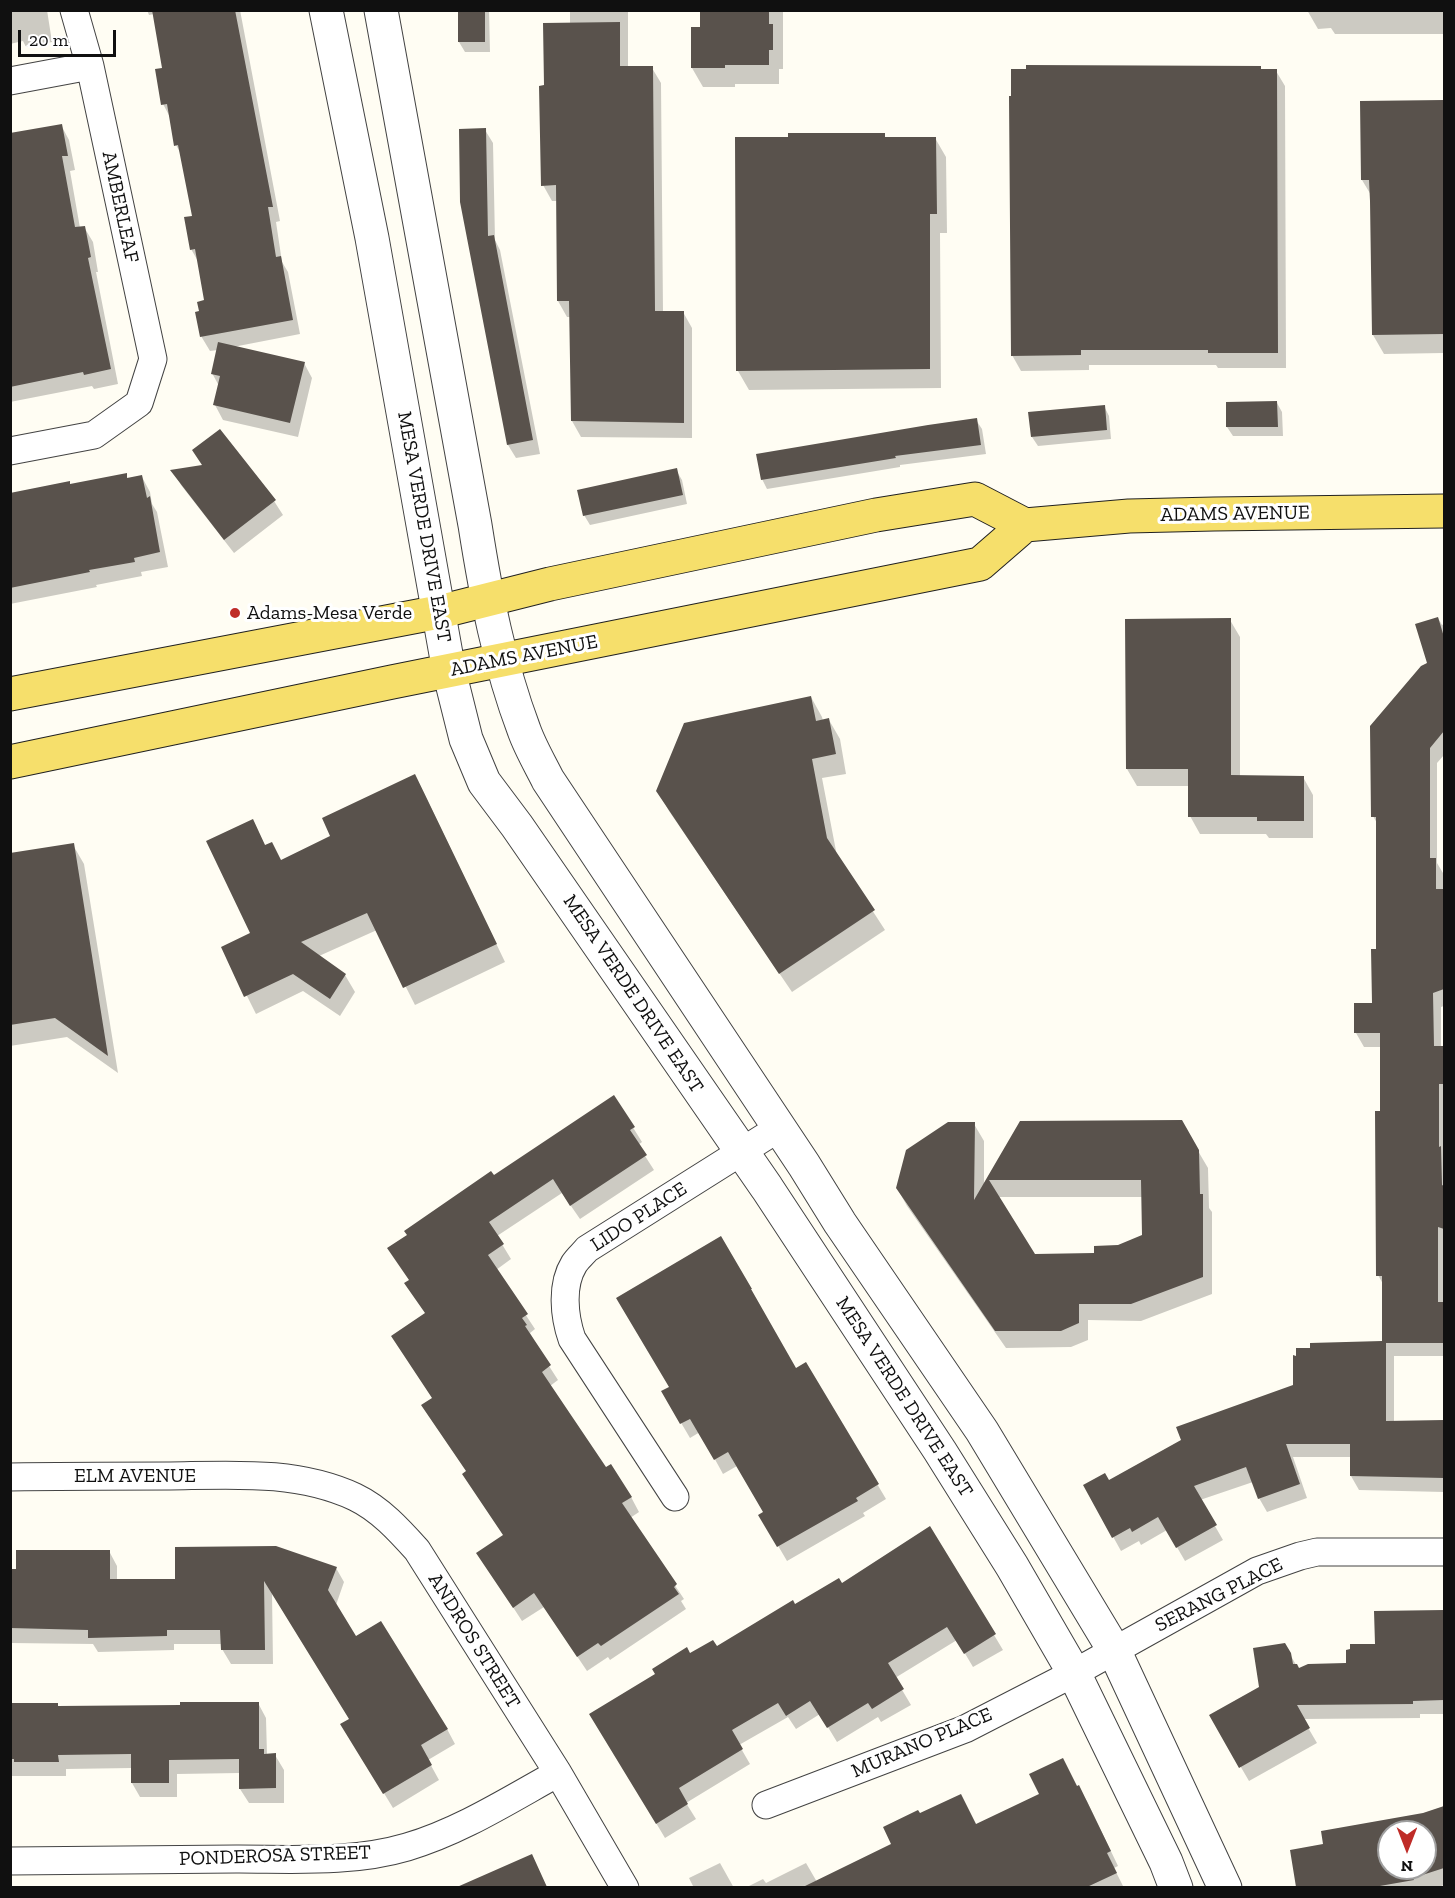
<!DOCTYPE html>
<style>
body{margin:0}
#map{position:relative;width:1455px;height:1898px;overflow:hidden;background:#fffdf3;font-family:"Zilla Slab",serif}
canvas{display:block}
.frame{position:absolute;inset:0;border:12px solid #101010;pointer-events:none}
.north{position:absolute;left:1377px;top:1820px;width:60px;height:60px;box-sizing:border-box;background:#fff;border:2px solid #9f9f9f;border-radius:50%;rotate:180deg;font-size:16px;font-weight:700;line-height:24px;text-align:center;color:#101010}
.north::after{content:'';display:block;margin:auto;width:21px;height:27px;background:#bf2c28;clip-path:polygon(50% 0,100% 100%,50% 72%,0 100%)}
.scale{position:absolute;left:18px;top:30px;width:98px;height:27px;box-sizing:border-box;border:3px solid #101010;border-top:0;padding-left:8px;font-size:18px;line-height:21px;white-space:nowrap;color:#101010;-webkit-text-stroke:4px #fff;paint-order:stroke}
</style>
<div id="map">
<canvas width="1455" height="1898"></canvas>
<div class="frame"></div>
<div class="north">N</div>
<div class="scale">20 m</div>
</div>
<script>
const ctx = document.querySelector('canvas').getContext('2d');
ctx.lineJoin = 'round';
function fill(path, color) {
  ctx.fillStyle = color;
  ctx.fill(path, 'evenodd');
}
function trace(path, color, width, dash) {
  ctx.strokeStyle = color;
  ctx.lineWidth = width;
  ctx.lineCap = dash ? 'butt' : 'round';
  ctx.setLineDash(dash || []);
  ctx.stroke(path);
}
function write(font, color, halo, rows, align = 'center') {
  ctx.font = font + ' "Zilla Slab",serif';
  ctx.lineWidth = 6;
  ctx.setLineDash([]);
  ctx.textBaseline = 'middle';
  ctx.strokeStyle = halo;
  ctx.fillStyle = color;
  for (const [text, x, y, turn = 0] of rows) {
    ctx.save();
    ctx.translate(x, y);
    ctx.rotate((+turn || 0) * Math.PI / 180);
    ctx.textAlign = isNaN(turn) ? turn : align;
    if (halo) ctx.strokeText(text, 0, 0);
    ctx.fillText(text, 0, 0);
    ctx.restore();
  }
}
fill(new Path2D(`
 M 10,10 L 47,10 L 52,42 L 26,47 L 23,41 L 10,44 Z
 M 147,10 L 240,10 L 280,221 L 276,222 L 282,262 L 288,272 L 300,334 L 233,347 L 304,363 L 312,378 L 298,437 L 223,420 L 215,405 L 219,386 L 212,373 L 218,350 L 210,351 L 201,336 L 200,312 L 206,302 L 199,263 L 191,249 L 193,217 L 182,156 L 176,145 L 171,119 L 163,104 L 164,69 L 154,14 L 149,15 Z
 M 459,10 L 489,10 L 490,52 L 465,52 L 459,42 Z
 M 570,10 L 628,10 L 628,68 L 652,68 L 661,83 L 663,312 L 683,312 L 692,328 L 692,438 L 581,437 L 572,421 L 571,317 L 567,317 L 558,301 L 558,201 L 552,201 L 543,185 L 546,87 L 570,24 Z
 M 702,10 L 783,10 L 783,69 L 779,69 L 779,84 L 735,84 L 735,87 L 703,87 L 692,68 L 702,28 Z
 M 1307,10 L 1444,10 L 1444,34 L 1335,34 L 1331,28 L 1318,29 Z
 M 1260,67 L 1262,71 L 1276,71 L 1285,86 L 1286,368 L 1218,368 L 1216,365 L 1089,365 L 1089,370 L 1021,371 L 1012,355 Z
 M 1444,101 L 1444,353 L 1384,354 L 1373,335 L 1371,195 L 1362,180 L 1361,102 Z
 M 61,125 L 69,140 L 75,170 L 70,171 L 80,228 L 84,227 L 93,242 L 98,272 L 96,272 L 118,384 L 94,389 L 92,386 L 10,402 L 10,307 Z
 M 485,130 L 493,143 L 495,240 L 500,250 L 540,454 L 516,458 L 508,445 L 462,202 Z
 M 884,134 L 886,139 L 935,138 L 946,157 L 947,233 L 940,233 L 941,388 L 749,390 L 738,371 L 789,138 Z
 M 1277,403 L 1282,412 L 1283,436 L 1233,436 L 1227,427 Z
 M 1104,406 L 1109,416 L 1111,439 L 1038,446 L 1032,437 Z
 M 976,420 L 982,429 L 986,454 L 900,465 L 900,467 L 767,489 L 762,479 Z
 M 203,466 L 274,501 L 283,515 L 234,553 L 181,485 L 173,471 Z
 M 676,470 L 682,480 L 687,504 L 590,525 L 584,515 Z
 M 126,475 L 128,479 L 142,477 L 150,492 L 152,504 L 157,512 L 168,567 L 141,572 L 142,576 L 96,585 L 97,587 L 10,604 L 10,506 L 71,486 Z
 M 1438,618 L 1442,625 L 1444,624 L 1444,755 L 1437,763 L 1437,863 L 1443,873 L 1444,890 L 1444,1006 L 1441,1007 L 1441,1048 L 1444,1048 L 1444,1356 L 1394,1356 L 1394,1422 L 1444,1422 L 1444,1492 L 1359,1490 L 1351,1476 L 1351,1457 L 1293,1457 L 1307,1498 L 1267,1512 L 1259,1498 L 1253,1482 L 1200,1500 L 1223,1540 L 1185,1561 L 1167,1530 L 1141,1545 L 1139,1541 L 1121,1551 L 1085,1486 L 1108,1482 L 1295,1386 L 1383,1343 L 1383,1284 L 1378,1275 L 1382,1047 L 1364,1047 L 1356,1033 L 1373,1005 L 1378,950 L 1378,825 L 1373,816 L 1429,664 Z
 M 1230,620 L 1240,637 L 1240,777 L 1303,777 L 1313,795 L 1313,838 L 1269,838 L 1266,834 L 1200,834 L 1190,816 L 1189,786 L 1137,786 L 1127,769 Z
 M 811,697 L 822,717 L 823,721 L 829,720 L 840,739 L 846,774 L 822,778 L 837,856 L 885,930 L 792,992 L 669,811 L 658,791 Z
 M 415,776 L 424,793 L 505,962 L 415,1005 L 377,930 L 319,956 L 345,975 L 355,992 L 340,1016 L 303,991 L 256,1014 L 223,948 L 252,934 L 252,821 L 266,847 L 281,861 L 332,836 Z
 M 73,845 L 84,864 L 118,1073 L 67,1037 L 10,1046 L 10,855 Z
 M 614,1097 L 642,1142 L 638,1145 L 654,1170 L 580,1219 L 562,1193 L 497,1236 L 511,1259 L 496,1270 L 535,1329 L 530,1333 L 534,1340 L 533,1341 L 558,1380 L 550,1386 L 606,1469 L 631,1497 L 639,1512 L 630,1518 L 684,1599 L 681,1601 L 686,1609 L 610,1660 L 608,1657 L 587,1671 L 544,1607 L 522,1621 L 487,1567 L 504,1536 L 467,1472 L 433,1399 L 426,1314 L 410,1281 L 389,1249 Z
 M 1021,1122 L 1181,1122 L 1208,1168 L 1209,1208 L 1212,1212 L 1212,1294 L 1141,1321 L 1088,1320 L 1088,1340 L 1071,1347 L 1006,1348 L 907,1206 L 897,1188 L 974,1124 L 984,1141 L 984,1186 ZM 998,1197 L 1143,1197 L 1143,1236 L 1096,1254 L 1034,1255 Z
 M 720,1238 L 759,1304 L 758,1305 L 796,1370 L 806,1364 L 886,1499 L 863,1513 L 865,1516 L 787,1561 L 760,1515 L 765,1513 L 737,1466 L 723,1474 L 700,1432 L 690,1438 L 663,1392 L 670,1387 Z
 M 930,1528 L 1003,1650 L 973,1667 L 957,1640 L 895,1678 L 911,1705 L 881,1722 L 878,1717 L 837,1742 L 820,1714 L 796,1729 L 788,1717 L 739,1745 L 750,1764 L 686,1803 L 696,1819 L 665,1838 L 591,1714 L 690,1655 L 717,1648 L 795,1606 L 841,1585 Z
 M 109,1551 L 117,1566 L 117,1580 L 177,1580 L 336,1568 L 344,1582 L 336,1605 L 356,1638 L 447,1729 L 455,1744 L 428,1760 L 439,1780 L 393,1808 L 351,1739 L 351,1720 L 272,1592 L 273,1664 L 231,1664 L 222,1649 L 222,1644 L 174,1644 L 174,1650 L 98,1652 L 93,1644 L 10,1643 L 10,1571 Z
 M 1444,1611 L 1444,1714 L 1420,1714 L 1420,1718 L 1303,1719 L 1317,1743 L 1249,1781 L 1211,1716 L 1261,1688 L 1284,1644 L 1299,1670 L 1347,1664 L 1376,1646 L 1376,1612 Z
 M 258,1703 L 266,1718 L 267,1755 L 275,1755 L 284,1770 L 284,1803 L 249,1803 L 240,1789 L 240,1773 L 177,1774 L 177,1797 L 140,1797 L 132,1783 L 132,1768 L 66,1769 L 66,1776 L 10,1776 L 10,1705 L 57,1704 L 59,1707 L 181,1706 Z
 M 1077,1787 L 1087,1801 L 1118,1866 L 1114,1868 L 1124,1888 L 745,1888 L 763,1879 L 766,1883 L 806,1863 L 817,1882 L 893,1845 L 919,1815 L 976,1825 Z
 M 1444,1808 L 1444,1885 L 1436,1888 L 1298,1888 L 1291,1852 L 1325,1846 ZM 1389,1832 L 1425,1832 L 1425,1868 L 1389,1868 Z
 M 532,1856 L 547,1888 L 463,1888 L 463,1887 Z
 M 720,1863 L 734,1888 L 694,1888 L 689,1878 Z`), '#0003');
fill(new Path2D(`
 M 152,10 L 235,10 L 273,207 L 268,207 L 276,257 L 281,256 L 293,320 L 200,337 L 195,312 L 199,311 L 197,302 L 204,300 L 195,249 L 190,250 L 184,217 L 192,216 L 178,145 L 174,146 L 167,104 L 161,105 L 155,69 L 162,68 Z
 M 458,10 L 485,10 L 485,42 L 458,42 Z
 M 700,10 L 769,10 L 769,24 L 773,24 L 773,50 L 769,50 L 769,65 L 725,65 L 725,68 L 691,68 L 691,27 L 700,27 Z
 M 620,22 L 620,66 L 653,66 L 655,311 L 684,311 L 684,423 L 571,421 L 569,301 L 557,301 L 556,185 L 541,186 L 539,86 L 544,85 L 543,23 Z
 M 1026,65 L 1261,66 L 1261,69 L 1277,69 L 1278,353 L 1208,353 L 1208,350 L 1081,350 L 1081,355 L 1011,356 L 1009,96 L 1011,96 L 1011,69 L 1026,69 Z
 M 1444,100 L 1444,334 L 1372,335 L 1370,201 L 1369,180 L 1361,180 L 1360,101 Z
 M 62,124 L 68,156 L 62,156 L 75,227 L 85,226 L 91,257 L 88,258 L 111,369 L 84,375 L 83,372 L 10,387 L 10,133 Z
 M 486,128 L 488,236 L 494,235 L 533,440 L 507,445 L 460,202 L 459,129 Z
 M 788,133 L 885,133 L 885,137 L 936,137 L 937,214 L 930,214 L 930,369 L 736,371 L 735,137 L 788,137 Z
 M 218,342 L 305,362 L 290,423 L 213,405 L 220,376 L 211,374 Z
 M 1277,401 L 1278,427 L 1226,427 L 1226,402 Z
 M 1105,405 L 1107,430 L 1031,437 L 1028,412 Z
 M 977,418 L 981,445 L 895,456 L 896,458 L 761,480 L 756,454 L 928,425 Z
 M 220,429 L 276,500 L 224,540 L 170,470 L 202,465 L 192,450 Z
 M 677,468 L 683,495 L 583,516 L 577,490 Z
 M 127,473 L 127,478 L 142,475 L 147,498 L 150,496 L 160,552 L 134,558 L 135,562 L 89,570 L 90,572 L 10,588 L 10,493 L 70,481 L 70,484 Z
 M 1438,617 L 1444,637 L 1444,731 L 1430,748 L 1430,858 L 1436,858 L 1436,889 L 1444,889 L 1444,989 L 1433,993 L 1434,1046 L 1444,1046 L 1444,1084 L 1439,1084 L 1439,1147 L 1441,1146 L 1442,1185 L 1444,1186 L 1444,1229 L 1438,1227 L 1438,1302 L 1444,1302 L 1444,1343 L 1386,1343 L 1386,1421 L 1444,1420 L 1444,1478 L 1350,1476 L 1350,1444 L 1286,1444 L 1300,1484 L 1258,1499 L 1246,1467 L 1194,1486 L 1217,1525 L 1176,1548 L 1158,1517 L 1132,1532 L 1130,1528 L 1112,1538 L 1083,1485 L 1105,1473 L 1109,1480 L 1181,1440 L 1176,1427 L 1293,1385 L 1293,1355 L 1296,1356 L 1296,1348 L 1310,1348 L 1310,1343 L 1382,1341 L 1382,1276 L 1376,1276 L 1375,1111 L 1380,1111 L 1380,1033 L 1354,1033 L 1354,1003 L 1372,1003 L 1371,949 L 1376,949 L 1376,817 L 1371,817 L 1370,726 L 1421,666 L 1427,663 L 1415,624 Z
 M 1231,618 L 1231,775 L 1304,776 L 1304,821 L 1257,821 L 1257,817 L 1188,817 L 1188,769 L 1126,769 L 1125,619 Z
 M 811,696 L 816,721 L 829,718 L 836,754 L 812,759 L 827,838 L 875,910 L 779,974 L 656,791 L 684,723 Z
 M 415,774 L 497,944 L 403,988 L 367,913 L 301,942 L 346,974 L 330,999 L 293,974 L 244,997 L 221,947 L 250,933 L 206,841 L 253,819 L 265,845 L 272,842 L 281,860 L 330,836 L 322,818 Z
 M 74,843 L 108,1056 L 55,1018 L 10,1025 L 10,853 Z
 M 614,1095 L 635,1127 L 630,1130 L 647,1155 L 570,1206 L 553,1179 L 489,1222 L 504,1244 L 488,1255 L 528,1314 L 522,1318 L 527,1325 L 525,1326 L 551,1365 L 542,1372 L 606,1467 L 611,1464 L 632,1497 L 622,1503 L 677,1584 L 674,1587 L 679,1594 L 601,1646 L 598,1643 L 577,1657 L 534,1593 L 513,1608 L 476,1553 L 503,1535 L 462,1474 L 466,1471 L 421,1405 L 432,1398 L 391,1336 L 425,1313 L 404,1283 L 409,1280 L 387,1248 L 407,1235 L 404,1231 L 491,1171 L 494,1175 Z
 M 1182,1120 L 1199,1150 L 1200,1194 L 1203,1194 L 1203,1277 L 1131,1304 L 1079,1304 L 1079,1323 L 1061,1331 L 995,1331 L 896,1188 L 906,1150 L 948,1122 L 975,1122 L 974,1200 L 1020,1121 ZM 989,1180 L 1141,1180 L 1142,1235 L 1118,1245 L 1094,1246 L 1094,1253 L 1035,1254 Z
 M 721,1236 L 752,1289 L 751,1289 L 796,1368 L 806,1362 L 879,1484 L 856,1498 L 858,1501 L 777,1547 L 758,1515 L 763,1512 L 728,1452 L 714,1460 L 690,1419 L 680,1424 L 661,1391 L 669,1387 L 616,1298 Z
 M 930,1526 L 996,1634 L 964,1654 L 947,1627 L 888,1663 L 904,1689 L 872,1709 L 868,1703 L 827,1728 L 810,1701 L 786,1716 L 778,1703 L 732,1730 L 743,1749 L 679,1788 L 688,1804 L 656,1824 L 589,1714 L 655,1674 L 652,1669 L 687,1647 L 690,1653 L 713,1640 L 717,1646 L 793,1600 L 795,1604 L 839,1578 L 842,1583 Z
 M 276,1546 L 337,1567 L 328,1590 L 356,1636 L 381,1621 L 448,1729 L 421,1745 L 432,1765 L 383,1794 L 340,1724 L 349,1719 L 264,1581 L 265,1650 L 221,1650 L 220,1630 L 167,1630 L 167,1636 L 88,1638 L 88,1630 L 10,1628 L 10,1569 L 16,1569 L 16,1550 L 110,1550 L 110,1579 L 175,1579 L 175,1547 Z
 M 1444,1610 L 1444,1700 L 1413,1701 L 1413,1704 L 1297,1705 L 1310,1728 L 1239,1768 L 1209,1715 L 1259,1687 L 1253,1648 L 1285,1643 L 1291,1653 L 1293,1664 L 1297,1664 L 1299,1668 L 1308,1664 L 1346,1663 L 1346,1650 L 1350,1649 L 1350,1644 L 1375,1644 L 1374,1611 Z
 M 180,1702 L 259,1702 L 259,1749 L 264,1749 L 264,1754 L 276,1753 L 276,1788 L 239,1789 L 239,1759 L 169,1760 L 169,1783 L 131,1783 L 131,1754 L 58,1755 L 59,1762 L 14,1762 L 14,1759 L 10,1759 L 10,1703 L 58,1703 L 58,1706 L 180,1705 Z
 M 1063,1758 L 1077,1786 L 1079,1785 L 1111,1851 L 1107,1853 L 1117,1873 L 1087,1887 L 803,1887 L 891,1844 L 883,1827 L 918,1810 L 920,1813 L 961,1794 L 976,1824 L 1039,1794 L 1029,1774 Z
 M 1444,1806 L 1444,1868 L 1413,1878 L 1414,1880 L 1374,1887 L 1296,1887 L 1290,1850 L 1323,1844 L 1321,1831 L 1423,1813 ZM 1389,1832 L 1425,1832 L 1425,1868 L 1389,1868 Z
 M 532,1854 L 547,1887 L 457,1887 Z`), '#59524c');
const minor = new Path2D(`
 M 10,81 L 90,66
 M 10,451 L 94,435 L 139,403 L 153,359 L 90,66 L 74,10
 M 10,1477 C 64,1476 117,1476 170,1476 C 233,1475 297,1470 355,1497 C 380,1509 399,1530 417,1550 L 558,1773 L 625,1888
 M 675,1497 L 572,1339 C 564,1316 561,1285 574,1264 C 577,1259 583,1254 587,1249 L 779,1128
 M 766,1805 L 965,1729 L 1074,1673 L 1257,1571 L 1300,1556 L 1317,1552 L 1444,1552
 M 10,1861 C 87,1860 163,1860 239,1859 C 294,1859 353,1863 407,1847 C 461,1831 509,1800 558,1773`);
const tertiary = new Path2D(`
 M 326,10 L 372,238 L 449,671 L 466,739 L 484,782 L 517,826 L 767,1188 L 940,1451 L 1012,1566 L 1074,1673 L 1166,1862 L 1176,1888
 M 381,10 L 475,525 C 486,595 499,664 524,730 C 530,747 540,764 548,780 L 804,1165 L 840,1223 L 982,1431 L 1114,1650 L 1225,1888`);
const primary = new Path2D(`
 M 10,694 L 439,612 L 550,584 L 876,515 L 975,499 L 1025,525 L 1129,516 L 1214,514 L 1444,511
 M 10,762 L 392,682 L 980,564 L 1025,525`);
trace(minor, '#434343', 29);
trace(tertiary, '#434343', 35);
trace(primary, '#212121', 35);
trace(minor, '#fff', 27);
trace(tertiary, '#fff', 33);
trace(primary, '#f6df6b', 33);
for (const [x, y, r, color] of [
 [235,613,6,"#bf2c28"]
]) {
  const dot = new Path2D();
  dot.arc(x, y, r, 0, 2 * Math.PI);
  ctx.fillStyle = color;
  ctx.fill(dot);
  trace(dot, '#fff', 2);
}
write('20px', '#101010', '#fff', [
 ["AMBERLEAF",120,207,78],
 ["ADAMS AVENUE",1235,514,-1],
 ["MESA VERDE DRIVE EAST",424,527,80],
 ["ADAMS AVENUE",524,656,-11],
 ["MESA VERDE DRIVE EAST",633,994,56],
 ["LIDO PLACE",639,1217,-33],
 ["MESA VERDE DRIVE EAST",904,1397,57],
 ["ELM AVENUE",135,1476],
 ["SERANG PLACE",1219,1595,-27],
 ["ANDROS STREET",474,1641,58],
 ["MURANO PLACE",922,1743,-23],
 ["PONDEROSA STREET",275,1856,-2]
]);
write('20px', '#101010', '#fff', [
 ["Adams-Mesa Verde",247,613]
], 'left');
</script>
